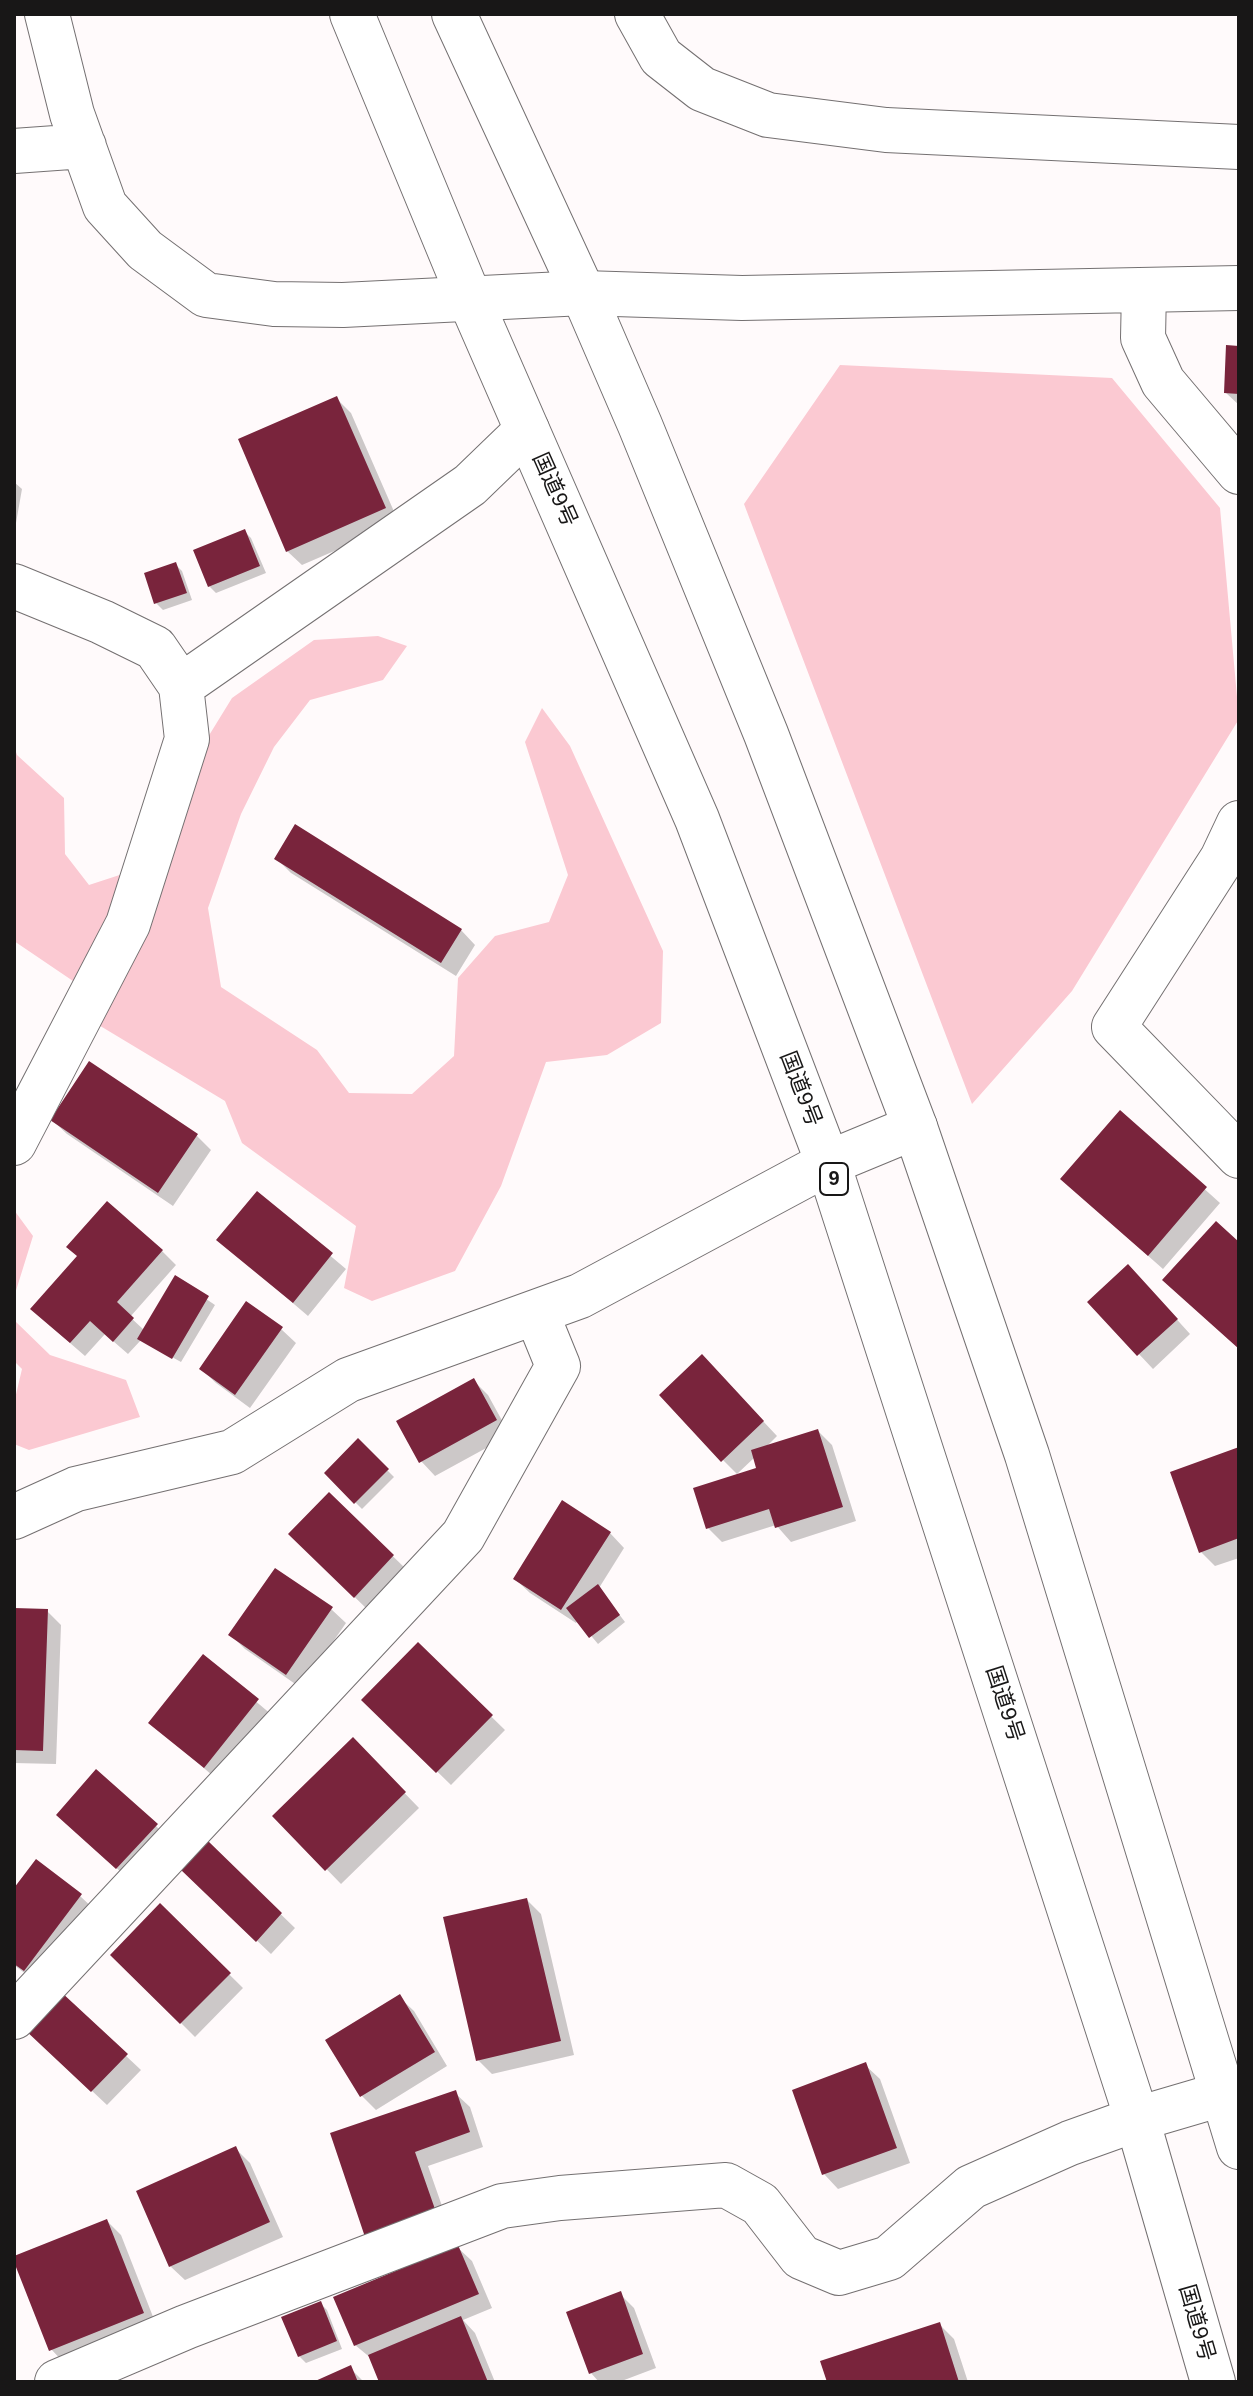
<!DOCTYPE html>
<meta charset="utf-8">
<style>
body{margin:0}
#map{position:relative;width:1253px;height:2396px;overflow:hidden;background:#fffafb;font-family:Helvetica,sans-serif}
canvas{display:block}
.frame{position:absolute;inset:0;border:16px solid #181717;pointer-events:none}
</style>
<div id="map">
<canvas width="1253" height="2396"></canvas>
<div class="frame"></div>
</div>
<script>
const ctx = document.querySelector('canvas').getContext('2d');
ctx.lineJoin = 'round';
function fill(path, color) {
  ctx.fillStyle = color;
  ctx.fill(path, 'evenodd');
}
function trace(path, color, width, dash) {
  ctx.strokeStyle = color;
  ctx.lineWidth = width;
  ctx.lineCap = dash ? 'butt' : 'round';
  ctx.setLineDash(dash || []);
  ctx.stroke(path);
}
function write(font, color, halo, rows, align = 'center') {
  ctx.font = font + ' Helvetica,"Noto Sans JP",sans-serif';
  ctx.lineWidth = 8;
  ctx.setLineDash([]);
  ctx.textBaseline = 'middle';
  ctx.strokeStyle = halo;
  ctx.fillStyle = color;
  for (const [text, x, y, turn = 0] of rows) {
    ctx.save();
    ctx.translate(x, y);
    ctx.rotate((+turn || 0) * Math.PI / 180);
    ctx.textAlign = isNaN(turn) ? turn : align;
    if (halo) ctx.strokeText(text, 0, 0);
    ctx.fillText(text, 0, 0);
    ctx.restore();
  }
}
fill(new Path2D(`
 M 840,365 L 1112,378 L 1220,508 L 1239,719 L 1072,991 L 972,1104 L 744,504 Z
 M 378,636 L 407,646 L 383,680 L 310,700 L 274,747 L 241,814 L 208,908 L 221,987 L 317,1050 L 349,1093 L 412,1094 L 454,1056 L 458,978 L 495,936 L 549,922 L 568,875 L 525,742 L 542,708 L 570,746 L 663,951 L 661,1023 L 607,1055 L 546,1062 L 501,1186 L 455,1271 L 372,1301 L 344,1288 L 356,1226 L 242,1143 L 225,1101 L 92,1021 L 73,981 L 14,941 L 14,746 L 17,755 L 64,798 L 65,854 L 89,885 L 144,867 L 192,763 L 232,698 L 314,640 Z
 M 14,1210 L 33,1236 L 14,1297 Z
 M 14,1320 L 50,1355 L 126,1380 L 140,1417 L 29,1450 L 14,1444 L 14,1403 L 22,1369 L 14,1361 Z`), '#fbc9d2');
fill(new Path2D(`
 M 1239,348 L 1239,405 L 1226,393 Z
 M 336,398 L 351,413 L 399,523 L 302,565 L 287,551 Z
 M 14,482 L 22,489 L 16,523 L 14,522 Z
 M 244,531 L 251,538 L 266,573 L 216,593 L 209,586 Z
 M 175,564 L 182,571 L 192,600 L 163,610 L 156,603 Z
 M 276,858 L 461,930 L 475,945 L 456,976 L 291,873 Z
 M 1120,1113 L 1220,1203 L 1163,1269 L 1077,1193 Z
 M 52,1120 L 197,1136 L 211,1150 L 173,1206 L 67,1134 Z
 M 257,1194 L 346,1269 L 308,1316 L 219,1240 Z
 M 162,1251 L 176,1265 L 130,1317 L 144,1330 L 175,1278 L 215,1305 L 181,1362 L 141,1340 L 128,1354 L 105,1334 L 85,1356 L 47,1323 Z
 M 1142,1281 L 1190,1334 L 1153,1369 L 1090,1302 Z
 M 281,1329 L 296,1343 L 250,1408 L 216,1383 L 201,1369 Z
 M 716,1371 L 777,1436 L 765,1448 L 818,1431 L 832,1445 L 856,1521 L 791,1542 L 776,1525 L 722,1542 L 708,1528 L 759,1469 L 755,1457 L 737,1474 L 723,1460 Z
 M 473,1380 L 488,1395 L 510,1435 L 435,1476 L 421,1461 Z
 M 358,1441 L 394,1477 L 362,1509 L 326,1473 Z
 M 1239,1449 L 1239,1558 L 1215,1566 L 1201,1552 Z
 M 329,1494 L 407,1570 L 369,1611 L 290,1534 Z
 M 610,1533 L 624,1548 L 599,1588 L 625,1622 L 598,1644 L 578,1620 L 576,1623 L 530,1593 L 515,1579 Z
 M 331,1609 L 346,1623 L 301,1688 L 245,1649 L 231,1635 Z
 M 14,1610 L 47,1611 L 61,1625 L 56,1764 L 14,1763 Z
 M 418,1645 L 505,1730 L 451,1785 L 364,1700 Z
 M 203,1657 L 272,1715 L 219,1781 L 151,1723 Z
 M 353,1740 L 419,1808 L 341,1884 L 275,1816 Z
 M 156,1826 L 170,1840 L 132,1882 L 73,1829 Z
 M 207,1843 L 295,1928 L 271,1954 L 182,1869 Z
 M 14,1892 L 80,1896 L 95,1910 L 39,1984 L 14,1965 Z
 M 527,1900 L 541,1914 L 574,2055 L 492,2074 L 478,2060 Z
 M 160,1906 L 243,1988 L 195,2037 L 113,1955 Z
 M 60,1994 L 141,2070 L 107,2105 L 41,2043 Z
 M 399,1997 L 414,2011 L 447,2066 L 376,2110 L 362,2096 L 328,2041 Z
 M 865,2065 L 880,2079 L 910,2163 L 838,2189 L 824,2174 L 794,2091 Z
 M 455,2093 L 470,2107 L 483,2147 L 428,2166 L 449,2226 L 333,2134 Z
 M 236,2149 L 250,2163 L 283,2237 L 185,2280 L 170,2266 Z
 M 107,2221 L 121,2235 L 157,2327 L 65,2364 L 51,2349 Z
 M 457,2247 L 472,2261 L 492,2308 L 463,2320 L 475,2333 L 495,2382 L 381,2382 L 372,2359 L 355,2345 Z
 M 620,2294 L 634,2308 L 656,2368 L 619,2382 L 599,2382 L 591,2373 Z
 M 320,2303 L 327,2310 L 342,2349 L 306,2363 L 299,2356 Z
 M 939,2324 L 954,2339 L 968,2382 L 829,2382 Z
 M 350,2368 L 364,2382 L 318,2382 Z`), '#0003');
fill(new Path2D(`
 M 1226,345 L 1239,346 L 1239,394 L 1224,393 Z
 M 337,396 L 386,508 L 286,552 L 238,439 Z
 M 245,529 L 260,566 L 208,587 L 193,550 Z
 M 176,562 L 187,593 L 154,604 L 144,573 Z
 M 295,824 L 462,929 L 441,963 L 274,859 Z
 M 89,1061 L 198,1134 L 158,1193 L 50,1120 Z
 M 1120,1110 L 1207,1187 L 1148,1256 L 1060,1179 Z
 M 257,1191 L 333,1253 L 293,1303 L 216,1240 Z
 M 107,1201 L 163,1250 L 117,1302 L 134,1318 L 113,1342 L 90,1321 L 70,1343 L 30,1309 L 77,1256 L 66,1247 Z
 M 1216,1221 L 1239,1242 L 1239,1349 L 1162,1280 Z
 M 1128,1264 L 1178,1319 L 1137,1356 L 1087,1302 Z
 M 175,1275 L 209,1296 L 172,1359 L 137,1339 Z
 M 246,1301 L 283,1327 L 235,1395 L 199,1369 Z
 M 702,1354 L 764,1421 L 721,1462 L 659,1395 Z
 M 474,1378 L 497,1420 L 419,1463 L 396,1421 Z
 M 818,1429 L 843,1507 L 775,1528 L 769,1509 L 706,1529 L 693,1488 L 756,1468 L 751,1450 Z
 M 358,1438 L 389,1469 L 354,1504 L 324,1473 Z
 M 1239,1447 L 1239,1538 L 1199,1553 L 1170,1472 Z
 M 329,1492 L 394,1555 L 354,1598 L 288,1534 Z
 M 562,1500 L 611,1532 L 561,1610 L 513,1579 Z
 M 275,1568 L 333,1607 L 286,1675 L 228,1635 Z
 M 598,1584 L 620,1615 L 589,1638 L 566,1608 Z
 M 14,1608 L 48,1609 L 43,1751 L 14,1750 Z
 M 418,1642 L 493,1715 L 436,1773 L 361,1700 Z
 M 203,1654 L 259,1699 L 204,1768 L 148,1723 Z
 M 353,1737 L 406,1792 L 325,1871 L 272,1816 Z
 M 96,1769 L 158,1824 L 116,1869 L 56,1815 Z
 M 207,1840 L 282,1913 L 256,1942 L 180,1869 Z
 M 36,1859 L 82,1894 L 24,1971 L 14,1964 L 14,1888 Z
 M 527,1898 L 561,2041 L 476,2061 L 443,1917 Z
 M 160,1903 L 231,1973 L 180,2024 L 110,1955 Z
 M 60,1991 L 128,2054 L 91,2092 L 24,2029 Z
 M 400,1994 L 435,2052 L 360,2097 L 325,2040 Z
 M 866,2062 L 897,2148 L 822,2175 L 792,2090 Z
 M 456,2090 L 470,2132 L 415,2152 L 436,2212 L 365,2237 L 330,2133 Z
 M 236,2146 L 270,2222 L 169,2267 L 136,2191 Z
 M 107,2219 L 144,2313 L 49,2351 L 14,2262 L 14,2256 Z
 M 458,2245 L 479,2294 L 354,2346 L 333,2297 Z
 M 621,2291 L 643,2354 L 589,2374 L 566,2312 Z
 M 321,2301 L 337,2341 L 298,2357 L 281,2317 Z
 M 461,2316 L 488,2382 L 379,2382 L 368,2355 Z
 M 940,2322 L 959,2382 L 827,2382 L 820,2361 Z
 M 351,2365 L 358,2382 L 313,2382 Z`), '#79243c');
const minor = new Path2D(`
 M 47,14 L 72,114 L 105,206 L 145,250 L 206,295 L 274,304 L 343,305 L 583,293 L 742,298 L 1239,288
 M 637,14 L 661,57 L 702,89 L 768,115 L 886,130 L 1239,147
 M 14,151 L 84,146
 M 1144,290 L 1143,338 L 1163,382 L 1239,472
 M 14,586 L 102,622 L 155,648 L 181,686 L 187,739 L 128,924 L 14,1143
 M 181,686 L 470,485 L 527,430
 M 1239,823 L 1222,859 L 1114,1027 L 1239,1156
 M 14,1517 L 76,1489 L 232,1452 L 348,1380 L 580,1296 L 828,1163 L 915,1127
 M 14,2017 L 463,1536 L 558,1366 L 536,1312
 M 57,2382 L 186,2327 L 502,2206 L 560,2198 L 726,2185 L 760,2204 L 801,2257 L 839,2273 L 889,2258 L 971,2187 L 1070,2143 L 1137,2119 L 1239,2089`);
const highway = new Path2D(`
 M 352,14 L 469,297 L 697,819 L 828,1163 L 1137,2119 L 1213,2382
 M 454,14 L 583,293 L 640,425 L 766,734 L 915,1127 L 1027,1455 L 1239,2147`);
trace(minor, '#747071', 46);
trace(highway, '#747071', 46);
trace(minor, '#fff', 44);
trace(highway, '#fff', 44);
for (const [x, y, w] of [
 [834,1179,28]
]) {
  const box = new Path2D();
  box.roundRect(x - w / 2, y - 16, w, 32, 6);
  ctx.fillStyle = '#fff';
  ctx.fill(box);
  trace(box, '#181717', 2);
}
write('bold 20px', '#181717', null, [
 ["9",834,1179]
]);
write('22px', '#181717', '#fff', [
 ["国道9号",554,490,66],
 ["国道9号",800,1089,69],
 ["国道9号",1004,1704,72],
 ["国道9号",1196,2323,74]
]);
</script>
